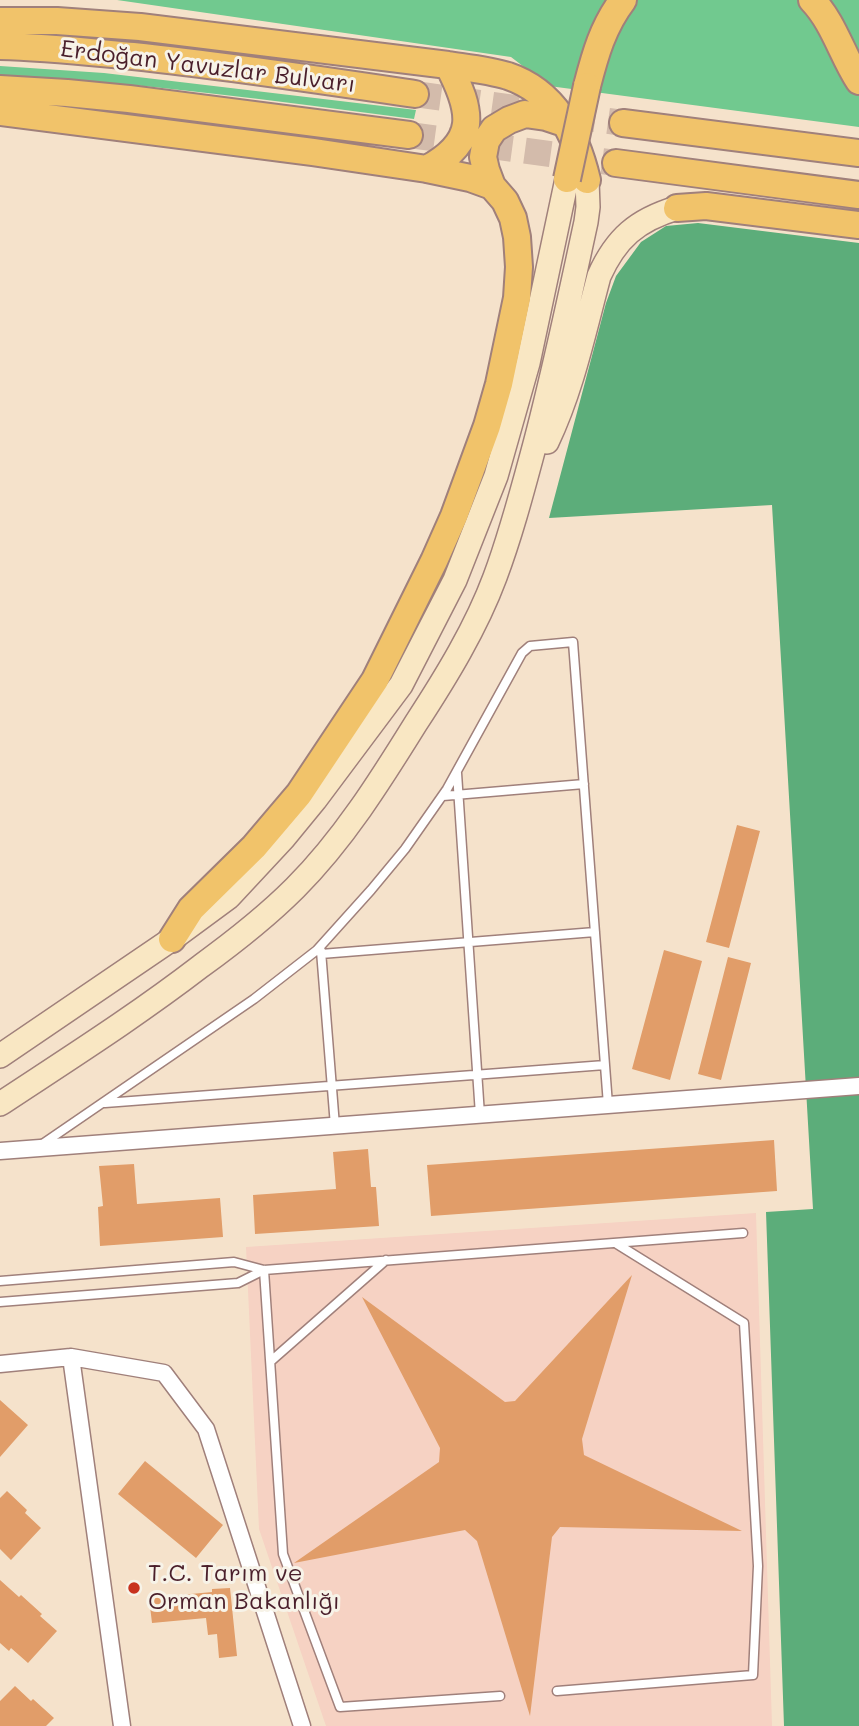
<!DOCTYPE html>
<meta charset="utf-8">
<style>
body{margin:0}
canvas{display:block;background:#f5e2cb}
</style>
<canvas width="859" height="1726"></canvas>
<script>
const ctx = document.querySelector('canvas').getContext('2d');
ctx.lineJoin = 'round';
function fill(path, color) {
  ctx.fillStyle = color;
  ctx.fill(path, 'evenodd');
}
function trace(path, color, width, dash) {
  ctx.strokeStyle = color;
  ctx.lineWidth = width;
  ctx.lineCap = dash ? 'butt' : 'round';
  ctx.setLineDash(dash || []);
  ctx.stroke(path);
}
function write(font, color, halo, rows, align = 'center') {
  ctx.font = font + ' Mali,sans-serif';
  ctx.lineWidth = 6;
  ctx.setLineDash([]);
  ctx.textBaseline = 'middle';
  ctx.strokeStyle = halo;
  ctx.fillStyle = color;
  for (const [text, x, y, turn = 0] of rows) {
    ctx.save();
    ctx.translate(x, y);
    ctx.rotate((+turn || 0) * Math.PI / 180);
    ctx.textAlign = isNaN(turn) ? turn : align;
    if (halo) ctx.strokeText(text, 0, 0);
    ctx.fillText(text, 0, 0);
    ctx.restore();
  }
}
fill(new Path2D(`
 M 756,1213 L 772,1726 L 326,1726 L 259,1529 L 246,1247 Z`), '#f6d2c3');
fill(new Path2D(`
 M 117,0 L 859,0 L 859,127 L 549,86 L 511,57 Z
 M 0,66 L 104,73 L 416,110 L 414,119 C 276,101 139,82 0,75 Z`), '#71c98f');
fill(new Path2D(`
 M 698,223 L 859,243 L 859,1726 L 784,1726 L 766,1212 L 813,1209 L 772,505 L 549,518 L 606,303 L 616,276 L 641,242 L 666,226 Z`), '#5cad7a');
fill(new Path2D(`
 M 737,825 L 760,831 L 729,948 L 706,942 Z
 M 664,950 L 702,961 L 670,1080 L 632,1069 Z
 M 728,957 L 751,963 L 721,1080 L 698,1074 Z
 M 774,1140 L 777,1191 L 431,1216 L 427,1165 Z
 M 368,1149 L 371,1187 L 376,1187 L 379,1226 L 255,1234 L 253,1195 L 336,1189 L 333,1152 Z
 M 134,1164 L 137,1204 L 220,1198 L 223,1237 L 100,1246 L 98,1207 L 103,1206 L 99,1166 Z
 M 632,1275 L 582,1439 L 584,1455 L 742,1531 L 560,1527 L 552,1537 L 530,1716 L 477,1541 L 465,1530 L 294,1563 L 439,1462 L 440,1448 L 362,1297 L 505,1402 L 515,1401 Z
 M 0,1400 L 28,1425 L 0,1457 Z
 M 145,1461 L 223,1525 L 196,1558 L 118,1494 Z
 M 7,1491 L 27,1510 L 25,1513 L 41,1528 L 11,1560 L 0,1549 L 0,1498 Z
 M 0,1580 L 19,1597 L 21,1595 L 42,1614 L 40,1616 L 57,1631 L 28,1663 L 11,1648 L 9,1651 L 0,1643 Z
 M 230,1588 L 237,1656 L 219,1658 L 217,1634 L 208,1635 L 206,1618 L 152,1623 L 149,1598 L 212,1592 L 212,1589 Z
 M 15,1686 L 31,1701 L 33,1699 L 54,1718 L 46,1726 L 0,1726 L 0,1701 Z`), '#e19d69');
trace(new Path2D(`
 M 415,94 L 623,123
 M 409,135 L 616,163`), '#d3bbab', 26, [26, 13]);
const lane = new Path2D(`
 M 457,773 L 480,1115
 M 443,796 L 584,784
 M 321,951 L 335,1126
 M 321,954 L 595,932
 M 105,1103 L 605,1065
 M 41,1145 L 254,999 L 317,950 L 371,890 L 405,849 L 447,789 L 522,653 L 530,646 L 573,642 L 608,1105
 M 264,1270 L 283,1554 L 340,1707 L 500,1696
 M 0,1281 L 234,1262 L 264,1270 L 743,1233
 M 0,1302 L 238,1283 L 264,1270
 M 271,1361 L 386,1260
 M 557,1691 L 753,1675 L 758,1566 L 744,1323 L 617,1244`);
const street = new Path2D(`
 M 0,1151 L 859,1086
 M 71,1357 L 122,1726
 M 0,1364 L 71,1357 L 164,1373 L 206,1429 L 302,1726`);
const secondary = new Path2D(`
 M 547,442 C 572,390 584,332 599,276 C 616,238 637,220 677,208
 M 0,1056 L 172,939 L 229,897 L 283,839 L 315,800 L 401,685 L 455,580 L 496,476 L 528,363 L 567,179
 M 0,1104 C 68,1059 136,1016 201,966 C 234,942 266,917 295,888 C 343,840 380,781 416,723 C 446,677 476,628 495,577 C 510,537 521,496 532,455 C 553,378 569,300 586,222 L 588,207 L 587,180`);
const primary = new Path2D(`
 M 812,0 C 834,23 842,55 859,81
 M 0,21 L 57,21 L 140,27 L 448,65 C 468,68 489,70 508,76 C 555,92 576,134 587,180
 M 0,46 C 45,47 89,52 133,56 C 228,66 321,80 415,94
 M 587,86 C 595,55 603,26 623,0
 M 0,89 L 67,93 L 129,99 L 409,135
 M 0,112 L 313,152 L 427,169 L 470,178 L 492,186
 M 623,123 L 859,153
 M 616,163 L 859,195
 M 427,169 C 478,141 473,112 448,65
 M 677,208 L 706,206 L 859,225
 M 172,939 L 191,909 L 254,847 L 299,794 L 375,680 L 434,561 L 454,516 L 487,426 L 499,384 L 517,298 L 519,267 L 517,237 L 513,218 L 505,201 L 492,186 L 486,170 L 483,157 L 486,141 L 494,129 L 509,120 L 525,114 L 546,117 L 567,124`);
trace(lane, '#a0807b', 11);
trace(street, '#a0807b', 19);
trace(secondary, '#a0807b', 26);
trace(primary, '#a0807b', 30);
trace(lane, '#fff', 8);
trace(street, '#fff', 16);
trace(secondary, '#f9e7c3', 23);
trace(primary, '#f1c36a', 26);
const primaryBridge = new Path2D(`
 M 567,179 L 587,86`);
trace(primaryBridge, '#a0807b', 30, []);
trace(primaryBridge, '#f1c36a', 26);
for (const [x, y, r, color] of [
 [134,1588,7,"#c8321e"]
]) {
  const dot = new Path2D();
  dot.arc(x, y, r, 0, 2 * Math.PI);
  ctx.fillStyle = color;
  ctx.fill(dot);
  trace(dot, '#f7f3e8', 2.5);
}
write('24px', '#4a1f2b', '#f7f3e8', [
 ["Erdoğan Yavuzlar Bulvarı",208,67,7]
]);
write('24px', '#4a1f2b', '#f7f3e8', [
 ["T.C. Tarım ve",148,1574],
 ["Orman Bakanlığı",148,1602]
], 'left');
</script>
